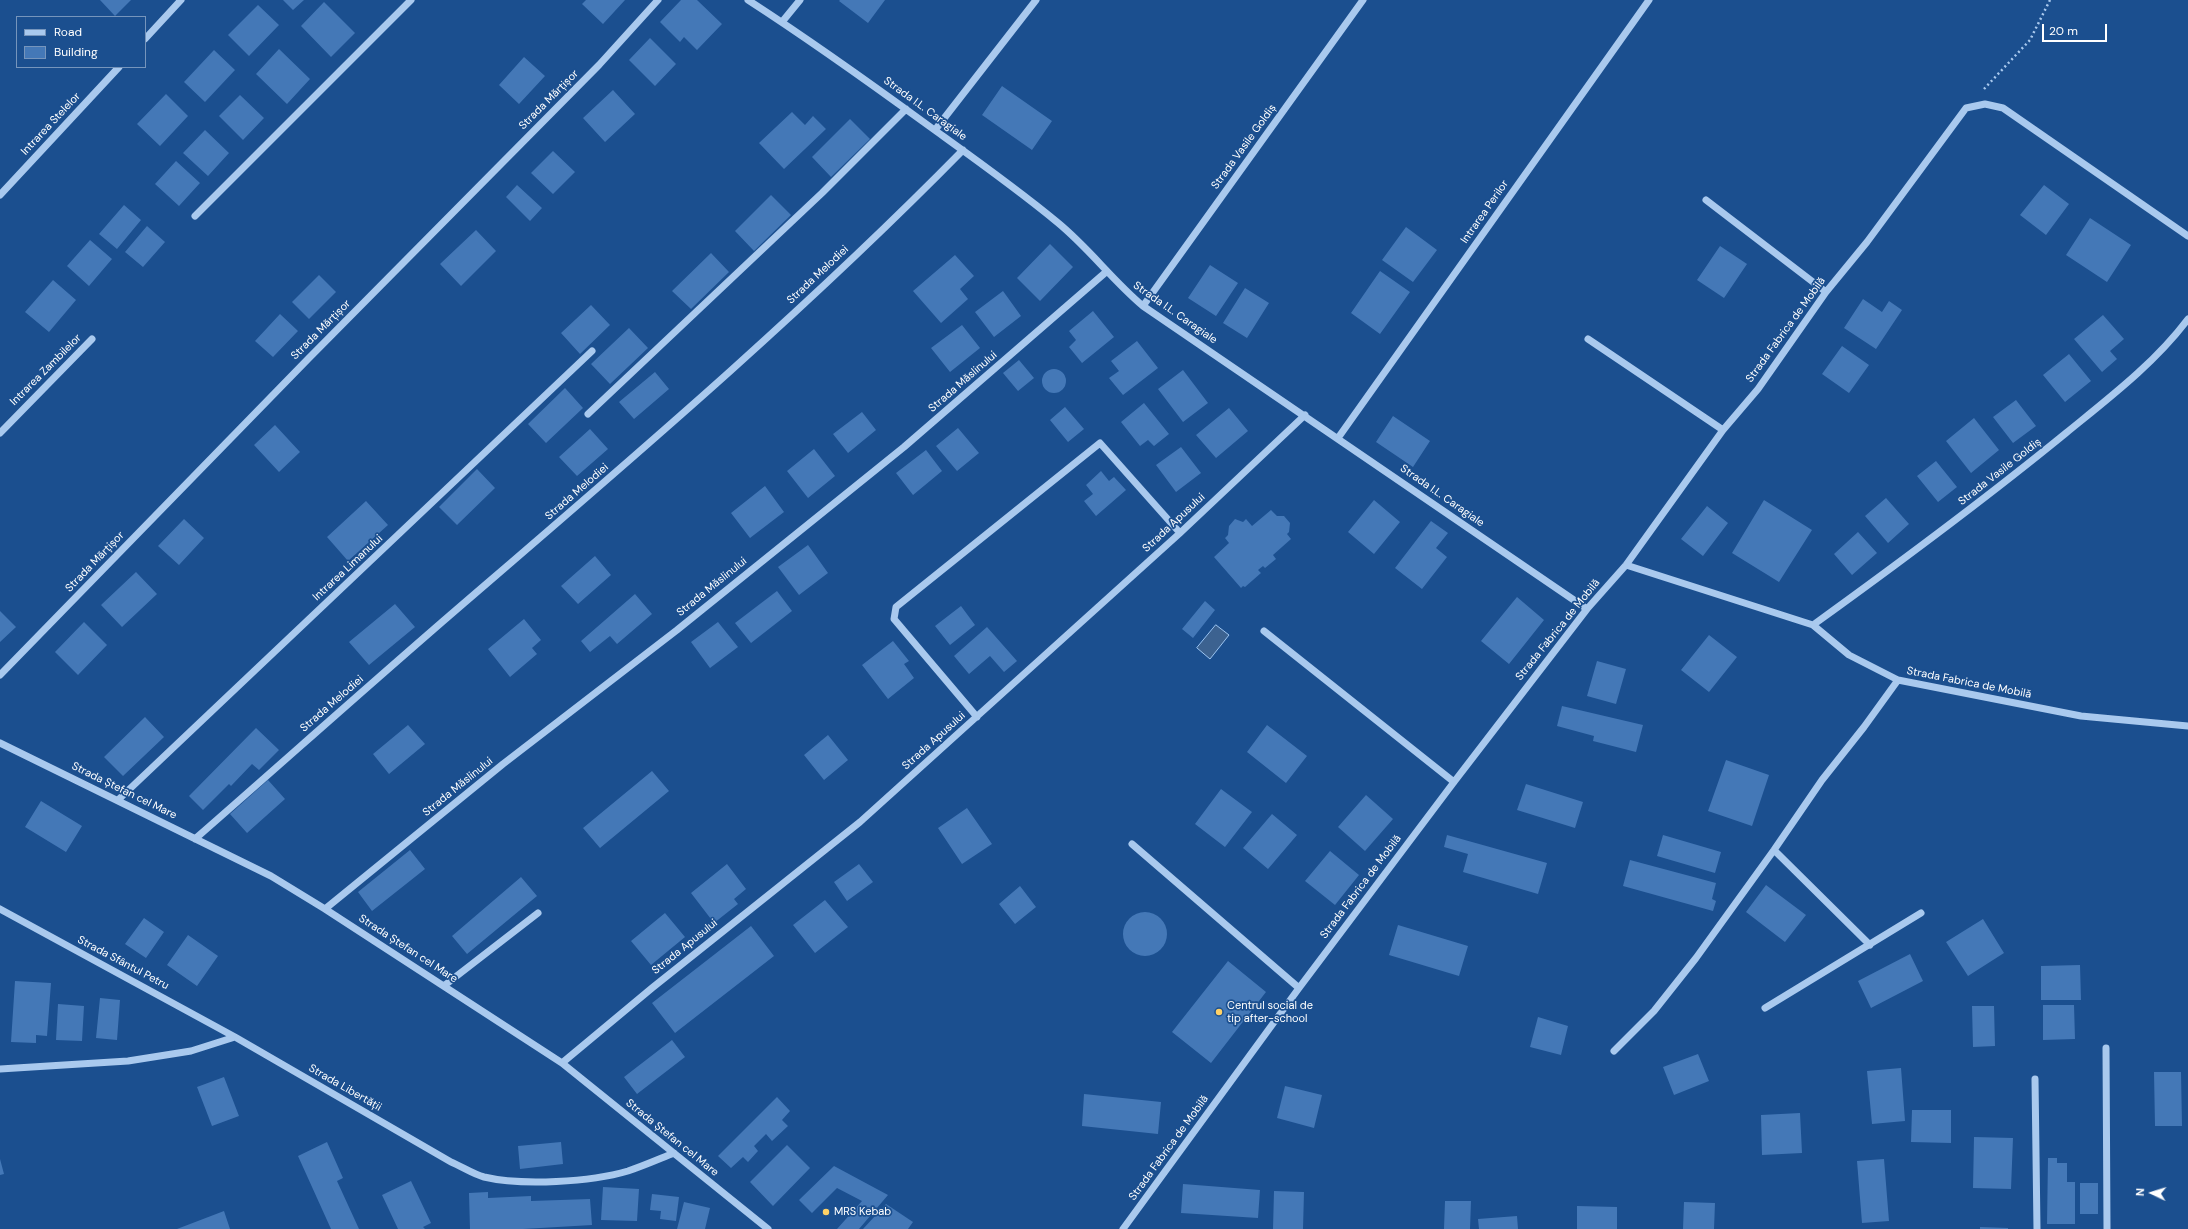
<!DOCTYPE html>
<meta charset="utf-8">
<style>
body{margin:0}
#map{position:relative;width:2188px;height:1229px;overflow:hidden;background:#1b4f8f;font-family:"DM Sans",sans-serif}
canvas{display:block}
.legend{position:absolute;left:16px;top:16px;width:130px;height:52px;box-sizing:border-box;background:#1b4f8f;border:1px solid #7695bc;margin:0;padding:5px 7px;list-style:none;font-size:12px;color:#fff}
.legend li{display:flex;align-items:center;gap:8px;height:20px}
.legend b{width:20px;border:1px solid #7695bc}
.north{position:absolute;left:2132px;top:1173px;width:40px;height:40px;-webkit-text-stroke:3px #1b4f8f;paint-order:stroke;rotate:274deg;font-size:11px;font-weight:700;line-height:16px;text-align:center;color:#fff}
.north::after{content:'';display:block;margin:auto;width:14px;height:18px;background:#fff;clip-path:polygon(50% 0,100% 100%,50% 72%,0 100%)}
.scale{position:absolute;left:2042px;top:24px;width:65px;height:18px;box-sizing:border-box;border:2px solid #fff;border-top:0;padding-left:5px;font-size:12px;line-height:14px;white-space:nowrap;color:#fff;-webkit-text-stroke:3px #1b4f8f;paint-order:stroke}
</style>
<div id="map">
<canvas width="2188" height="1229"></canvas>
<ul class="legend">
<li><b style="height:5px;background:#a9c9ee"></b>Road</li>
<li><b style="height:11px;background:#4478b7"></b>Building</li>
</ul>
<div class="north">N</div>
<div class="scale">20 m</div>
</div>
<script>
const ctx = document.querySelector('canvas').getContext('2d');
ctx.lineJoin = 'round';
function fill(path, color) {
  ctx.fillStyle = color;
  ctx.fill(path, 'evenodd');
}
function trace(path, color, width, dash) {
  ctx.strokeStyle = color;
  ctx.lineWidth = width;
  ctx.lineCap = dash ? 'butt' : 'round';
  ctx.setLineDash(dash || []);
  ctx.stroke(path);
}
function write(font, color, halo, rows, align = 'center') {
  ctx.font = font + ' "DM Sans",sans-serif';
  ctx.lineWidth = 3.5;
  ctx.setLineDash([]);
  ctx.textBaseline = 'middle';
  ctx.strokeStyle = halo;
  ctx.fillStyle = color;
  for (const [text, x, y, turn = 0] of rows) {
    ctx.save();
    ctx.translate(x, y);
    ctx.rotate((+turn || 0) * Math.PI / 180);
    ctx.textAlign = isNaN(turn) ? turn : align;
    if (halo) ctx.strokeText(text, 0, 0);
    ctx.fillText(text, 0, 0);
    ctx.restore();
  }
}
const water = new Path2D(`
 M 1216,625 L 1229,635 L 1210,659 L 1197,648 Z`);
fill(water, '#3c6290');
trace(water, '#9cc4f0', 1);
fill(new Path2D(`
 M 100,0 L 131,0 L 115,16 Z
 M 283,0 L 304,0 L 293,10 Z
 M 586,0 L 625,0 L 603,24 L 582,4 Z
 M 681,0 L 697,0 L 722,24 L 697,50 L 684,37 L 680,42 L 660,22 Z
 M 840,0 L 885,0 L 868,23 L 839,1 Z
 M 324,2 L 355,33 L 331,57 L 301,26 Z
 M 258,5 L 279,25 L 249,56 L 228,35 Z
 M 650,38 L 676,64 L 655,86 L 629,60 Z
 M 279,49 L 310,79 L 287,104 L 256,74 Z
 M 214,50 L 235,70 L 205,102 L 184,82 Z
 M 524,57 L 545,76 L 519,104 L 499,85 Z
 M 1002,86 L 1052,121 L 1032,150 L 982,115 Z
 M 613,90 L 635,114 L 605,142 L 583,118 Z
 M 166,94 L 188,116 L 160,146 L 137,124 Z
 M 240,95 L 264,118 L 243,140 L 219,116 Z
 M 792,112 L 805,125 L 813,116 L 826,129 L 784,169 L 759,143 Z
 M 850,119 L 870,139 L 831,177 L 812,157 Z
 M 205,130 L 229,153 L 208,176 L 183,153 Z
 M 553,151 L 575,172 L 553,194 L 531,173 Z
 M 176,161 L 200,183 L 179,206 L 155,184 Z
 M 517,185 L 542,208 L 530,221 L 506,197 Z
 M 2044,185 L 2069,204 L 2046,235 L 2020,215 Z
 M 771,195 L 791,215 L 754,251 L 735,231 Z
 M 124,205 L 141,220 L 117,249 L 99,234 Z
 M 2090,218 L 2131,245 L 2107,282 L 2066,255 Z
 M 147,226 L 165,242 L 143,267 L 125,252 Z
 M 1406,227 L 1437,250 L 1413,282 L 1382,260 Z
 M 476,230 L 496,251 L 461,286 L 440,264 Z
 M 90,240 L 112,259 L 89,286 L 67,266 Z
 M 1050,244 L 1073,267 L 1040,301 L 1017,278 Z
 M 1720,246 L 1747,264 L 1724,298 L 1697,280 Z
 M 711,253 L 729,272 L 691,309 L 672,291 Z
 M 955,255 L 974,276 L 960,289 L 968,299 L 941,323 L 913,291 Z
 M 1210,265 L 1238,283 L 1216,316 L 1188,298 Z
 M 1380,271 L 1410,292 L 1380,334 L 1351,313 Z
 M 319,275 L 336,292 L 309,319 L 292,302 Z
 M 53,280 L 76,300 L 49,332 L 25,312 Z
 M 1245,288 L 1269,303 L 1247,338 L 1223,323 Z
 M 1003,291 L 1021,316 L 994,337 L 975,312 Z
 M 1863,299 L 1882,312 L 1889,301 L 1902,310 L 1876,349 L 1844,328 Z
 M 591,305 L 610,325 L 580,354 L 561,333 Z
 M 1093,311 L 1114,337 L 1082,363 L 1069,347 L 1076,340 L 1069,331 Z
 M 280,314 L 298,331 L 273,357 L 255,341 Z
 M 2103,315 L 2124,339 L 2110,351 L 2117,359 L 2102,372 L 2074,339 Z
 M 962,325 L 980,348 L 950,372 L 931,348 Z
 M 629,328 L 648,348 L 610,384 L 591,364 Z
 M 1137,341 L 1158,368 L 1123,395 L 1109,378 L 1119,371 L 1111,361 Z
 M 1842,346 L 1869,365 L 1849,393 L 1822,374 Z
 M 2069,354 L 2091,381 L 2065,402 L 2043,375 Z
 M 1019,360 L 1034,378 L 1018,391 L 1003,373 Z
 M1042 381a12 12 0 1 1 24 0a12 12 0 1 1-24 0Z
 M 1183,370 L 1208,403 L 1183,422 L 1158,389 Z
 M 655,372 L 669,389 L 634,419 L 619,402 Z
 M 565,388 L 583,408 L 546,443 L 528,424 Z
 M 2016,400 L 2036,426 L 2013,443 L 1993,417 Z
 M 1144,403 L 1169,434 L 1154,446 L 1148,440 L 1140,446 L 1121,422 Z
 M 1065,407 L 1084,429 L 1068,442 L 1050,420 Z
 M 1229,408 L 1248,431 L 1216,458 L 1196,435 Z
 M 862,412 L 876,430 L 848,453 L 833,434 Z
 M 1393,416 L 1430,441 L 1413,467 L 1376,442 Z
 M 1974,418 L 1999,450 L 1971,473 L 1946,441 Z
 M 275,425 L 300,452 L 279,472 L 254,445 Z
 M 958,428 L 979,453 L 957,471 L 936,446 Z
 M 590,429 L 608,449 L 577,476 L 559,457 Z
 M 1181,447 L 1201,473 L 1176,492 L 1156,465 Z
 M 814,449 L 835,476 L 808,498 L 787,471 Z
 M 926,450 L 942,471 L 913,495 L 896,473 Z
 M 1936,461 L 1957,487 L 1938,502 L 1917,476 Z
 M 477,469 L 495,488 L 457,525 L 439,507 Z
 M 1101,471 L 1109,481 L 1114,477 L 1126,490 L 1096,516 L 1084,501 L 1093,494 L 1086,485 Z
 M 765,486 L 784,512 L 750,538 L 731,513 Z
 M 1886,498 L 1909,524 L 1888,543 L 1865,516 Z
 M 1374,500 L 1400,522 L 1374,554 L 1348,532 Z
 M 1764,500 L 1812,530 L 1779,582 L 1732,553 Z
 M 366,501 L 388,525 L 348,561 L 327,537 Z
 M 1707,506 L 1728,523 L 1703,556 L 1681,539 Z
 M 1271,510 L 1277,516 L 1284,516 L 1290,523 L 1289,532 L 1287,534 L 1291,539 L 1273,555 L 1276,559 L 1265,568 L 1263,566 L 1258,570 L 1261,573 L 1245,587 L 1243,586 L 1241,588 L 1214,557 L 1229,543 L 1225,538 L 1228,535 L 1229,526 L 1235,519 L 1243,522 L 1246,519 L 1252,526 Z
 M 184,519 L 204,538 L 179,565 L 158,546 Z
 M 1431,521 L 1448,533 L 1436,548 L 1447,557 L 1422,589 L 1395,568 Z
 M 1858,532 L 1877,553 L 1852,575 L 1834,554 Z
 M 808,545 L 828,573 L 799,595 L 778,567 Z
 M 595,556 L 611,575 L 578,604 L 561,586 Z
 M 136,572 L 157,594 L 122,627 L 101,605 Z
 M 777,591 L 792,611 L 751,643 L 735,623 Z
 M 635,594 L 652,614 L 617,644 L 610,636 L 590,652 L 581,641 Z
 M 1517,597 L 1544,620 L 1509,664 L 1481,641 Z
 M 1205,601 L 1215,610 L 1193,638 L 1182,629 Z
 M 395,604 L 415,627 L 369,665 L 349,642 Z
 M 961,606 L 975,625 L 950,645 L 935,626 Z
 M 0,611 L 16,627 L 0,642 Z
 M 524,619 L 541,640 L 532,648 L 537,654 L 510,677 L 488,649 Z
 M 84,622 L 107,645 L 78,675 L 55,652 Z
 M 718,622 L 738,647 L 710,668 L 691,642 Z
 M 987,627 L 1017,661 L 1004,672 L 990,656 L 969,674 L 954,656 Z
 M 1709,635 L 1737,657 L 1709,692 L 1681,670 Z
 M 893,641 L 909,661 L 904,664 L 914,678 L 888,699 L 862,665 Z
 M 1597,661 L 1626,669 L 1616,704 L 1587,696 Z
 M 1562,706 L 1643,725 L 1636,752 L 1593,741 L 1594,736 L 1557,726 Z
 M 145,717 L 164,737 L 123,776 L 104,757 Z
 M 408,725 L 425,744 L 389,774 L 373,754 Z
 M 1267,725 L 1307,756 L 1286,783 L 1247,752 Z
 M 256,728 L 279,750 L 259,770 L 252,764 L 231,786 L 229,784 L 203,810 L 189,796 Z
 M 828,735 L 848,760 L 824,780 L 804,755 Z
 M 1726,760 L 1769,775 L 1752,826 L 1708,811 Z
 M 652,771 L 669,791 L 600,848 L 583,828 Z
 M 268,780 L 285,799 L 247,833 L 230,814 Z
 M 1526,784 L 1583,802 L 1575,828 L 1517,810 Z
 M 1221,789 L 1252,812 L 1225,847 L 1195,824 Z
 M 1366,795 L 1393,819 L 1365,851 L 1338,827 Z
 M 41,801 L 82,826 L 66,852 L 25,827 Z
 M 967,808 L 992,844 L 962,864 L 938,828 Z
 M 1272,814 L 1297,835 L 1268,869 L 1243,848 Z
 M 1447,835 L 1547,863 L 1538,894 L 1463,872 L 1468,854 L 1444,847 Z
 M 1663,835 L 1721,852 L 1715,873 L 1657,856 Z
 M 410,850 L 425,869 L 372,911 L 358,892 Z
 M 1330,851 L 1359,875 L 1335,905 L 1305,881 Z
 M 1630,860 L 1716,883 L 1712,899 L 1716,901 L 1713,911 L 1623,886 Z
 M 727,864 L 746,889 L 734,899 L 738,904 L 714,923 L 691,893 Z
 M 859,864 L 873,882 L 847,901 L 834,882 Z
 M 521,877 L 537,896 L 467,954 L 452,936 Z
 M 1766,885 L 1806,915 L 1785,942 L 1746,912 Z
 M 1020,886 L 1036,907 L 1015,924 L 999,904 Z
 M 825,900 L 848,927 L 815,953 L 793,925 Z
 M1123 934a22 22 0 1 1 44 0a22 22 0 1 1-44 0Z
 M 665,913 L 685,937 L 651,965 L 631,941 Z
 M 144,918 L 164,932 L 146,958 L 125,944 Z
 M 1983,919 L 2004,953 L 1968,976 L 1946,942 Z
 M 1398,925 L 1468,946 L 1459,976 L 1389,955 Z
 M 751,926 L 774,956 L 675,1033 L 652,1003 Z
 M 188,935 L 218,956 L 197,986 L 167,965 Z
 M 1910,954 L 1923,981 L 1871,1008 L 1858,981 Z
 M 1228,961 L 1266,992 L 1211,1063 L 1172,1032 Z
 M 2080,965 L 2081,1000 L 2041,1000 L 2041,966 Z
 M 15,981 L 51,983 L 47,1036 L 36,1035 L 36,1043 L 11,1042 Z
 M 100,998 L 120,1000 L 117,1040 L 96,1038 Z
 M 58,1004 L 84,1006 L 82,1041 L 56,1040 Z
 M 2043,1005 L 2074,1005 L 2075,1039 L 2043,1040 Z
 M 1972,1006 L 1994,1006 L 1995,1046 L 1973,1047 Z
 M 1538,1017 L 1568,1026 L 1561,1055 L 1530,1047 Z
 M 672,1040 L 685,1057 L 637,1094 L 624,1077 Z
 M 1698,1054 L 1709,1081 L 1674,1095 L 1663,1067 Z
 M 1901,1068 L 1905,1121 L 1872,1124 L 1867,1071 Z
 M 2154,1072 L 2181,1072 L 2182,1126 L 2155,1126 Z
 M 224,1077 L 239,1116 L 212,1126 L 197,1087 Z
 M 1285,1086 L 1322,1095 L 1314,1128 L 1277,1118 Z
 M 1084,1094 L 1161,1102 L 1158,1134 L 1082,1126 Z
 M 777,1097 L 790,1111 L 782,1120 L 788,1126 L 772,1141 L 766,1134 L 754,1146 L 758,1151 L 748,1162 L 743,1157 L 731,1168 L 718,1156 Z
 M 1912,1110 L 1951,1110 L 1951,1143 L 1911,1142 Z
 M 1800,1113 L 1802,1153 L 1762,1155 L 1761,1115 Z
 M 1974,1137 L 2013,1138 L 2011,1189 L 1973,1188 Z
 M 327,1142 L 343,1178 L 337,1181 L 359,1229 L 331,1229 L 298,1156 Z
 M 561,1142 L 563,1164 L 520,1169 L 518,1146 Z
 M 787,1145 L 810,1168 L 773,1206 L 750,1182 Z
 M 2048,1158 L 2057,1158 L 2057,1163 L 2067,1163 L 2067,1182 L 2075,1182 L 2075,1224 L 2047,1224 Z
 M 0,1159 L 4,1174 L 0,1175 Z
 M 1884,1159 L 1889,1221 L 1862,1223 L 1857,1161 Z
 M 834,1166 L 888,1195 L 859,1229 L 837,1229 L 862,1201 L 837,1188 L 812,1213 L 799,1200 Z
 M 411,1181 L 431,1223 L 423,1227 L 425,1229 L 398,1229 L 382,1195 Z
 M 2080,1183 L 2098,1183 L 2098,1214 L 2080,1214 Z
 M 1183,1184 L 1260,1190 L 1258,1218 L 1181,1213 Z
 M 603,1187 L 639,1189 L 637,1221 L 601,1220 Z
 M 1274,1191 L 1304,1192 L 1303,1229 L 1273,1229 Z
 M 488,1192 L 488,1198 L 531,1196 L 531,1201 L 590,1199 L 592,1225 L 523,1229 L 470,1229 L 469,1193 Z
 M 652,1194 L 679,1197 L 676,1221 L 660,1219 L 661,1211 L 650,1210 Z
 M 1445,1201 L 1471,1201 L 1470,1229 L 1444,1229 Z
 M 684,1202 L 710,1208 L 705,1229 L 677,1229 Z
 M 1684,1202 L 1715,1203 L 1714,1229 L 1683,1229 Z
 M 886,1204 L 913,1222 L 908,1229 L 863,1229 Z
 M 1577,1206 L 1617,1207 L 1617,1229 L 1577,1229 Z
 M 224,1211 L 230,1229 L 177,1229 Z
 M 1517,1216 L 1518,1229 L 1479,1229 L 1478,1219 Z
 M 1980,1227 L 2008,1228 L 2008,1229 L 1980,1229 Z`), '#4478b7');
trace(new Path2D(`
 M 1984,89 L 2030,40 L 2050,0`), '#a9c9ee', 2.5, [2, 3]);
trace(new Path2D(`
 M 748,0 C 810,40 870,83 929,126 C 972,157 1016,188 1057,222 C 1089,248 1112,280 1143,306 L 1587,609
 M 782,22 L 800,0
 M 145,39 L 181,0
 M 935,130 L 1036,0
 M 0,195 L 119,67
 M 1706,200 L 1826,292
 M 195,216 L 411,0
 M 1143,306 L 1363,0
 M 1588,339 L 1723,430
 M 588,414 L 822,193 L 906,109
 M 0,433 L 92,339
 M 1338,438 L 1649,0
 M 1626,565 L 1813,625 L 1849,655 L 1898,680 L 2081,716 L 2188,726
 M 1813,625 C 1899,563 1984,500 2066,433 C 2109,398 2155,363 2188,319
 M 1264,631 L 1454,782
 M 0,675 L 308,359 L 599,65 L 658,0
 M 977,717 L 894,619 L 896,607 L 1100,443 L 1180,533
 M 0,743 L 271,876 L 325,909 L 562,1063 L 768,1229
 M 118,800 L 592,351
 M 195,839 C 282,763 369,685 456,610 C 629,461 803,313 963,150
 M 1132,844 L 1299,988
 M 1774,850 L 1870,945
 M 0,909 L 235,1037 L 451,1162 C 461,1166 473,1174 484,1177 C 522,1186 591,1182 628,1171 C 643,1166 659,1159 674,1153
 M 325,909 L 503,764 L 677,630 L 904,447 L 1106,272
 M 445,985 L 538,913
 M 1765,1008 L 1921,913
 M 2106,1048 L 2107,1229
 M 1614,1051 L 1654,1011 L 1696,958 L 1774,850 L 1822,780 L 1864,727 L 1898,680
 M 562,1063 L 652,988 L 860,822 L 1180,533 L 1305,415
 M 0,1069 L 128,1061 L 191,1051 L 235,1037
 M 2035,1079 L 2037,1229
 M 1123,1229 L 1299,988 L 1454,782 L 1587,609 L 1626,565 L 1723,430 L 1758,389 L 1826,292 L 1867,242 L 1966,108 L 1985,104 L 2003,108 L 2188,236`), '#a9c9ee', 7);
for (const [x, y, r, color] of [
 [1219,1012,4,"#ffd166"],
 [826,1212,4,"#ffd166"]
]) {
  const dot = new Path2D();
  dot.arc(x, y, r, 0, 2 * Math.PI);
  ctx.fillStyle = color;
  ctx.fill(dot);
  trace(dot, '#1b4f8f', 1.5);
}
write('11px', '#fff', '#1b4f8f', [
 ["Strada Mărțișor",549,100,-45],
 ["Strada I.L. Caragiale",925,109,36],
 ["Intrarea Stelelor",51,124,-47],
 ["Strada Vasile Goldiș",1244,147,-54],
 ["Intrarea Perilor",1485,212,-55],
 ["Strada Melodiei",818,275,-43],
 ["Strada I.L. Caragiale",1175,313,35],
 ["Strada Mărțișor",321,330,-45],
 ["Strada Fabrica de Mobilă",1786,330,-54],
 ["Intrarea Zambilelor",46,370,-45],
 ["Strada Măslinului",963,382,-41],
 ["Strada Vasile Goldiș",2000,472,-38],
 ["Strada Melodiei",577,492,-41],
 ["Strada I.L. Caragiale",1442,496,35],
 ["Strada Apusului",1174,523,-43],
 ["Strada Mărțișor",95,562,-46],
 ["Intrarea Limanului",348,568,-43],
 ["Strada Măslinului",712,587,-39],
 ["Strada Fabrica de Mobilă",1558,630,-51],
 ["Strada Fabrica de Mobilă",1969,683,11],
 ["Strada Melodiei",332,704,-41],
 ["Strada Apusului",934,741,-42],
 ["Strada Măslinului",458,787,-39],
 ["Strada Ștefan cel Mare",124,791,26],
 ["Strada Fabrica de Mobilă",1361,887,-53],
 ["Strada Apusului",685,947,-39],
 ["Strada Ștefan cel Mare",408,949,33],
 ["Strada Sfântul Petru",123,963,28],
 ["Strada Libertății",345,1088,30],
 ["Strada Ștefan cel Mare",672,1138,39],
 ["Strada Fabrica de Mobilă",1169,1148,-54]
]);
write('11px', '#fff', '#1b4f8f', [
 ["Centrul social de",1227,1006],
 ["tip after-school",1227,1019],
 ["MRS Kebab",834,1212]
], 'left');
</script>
